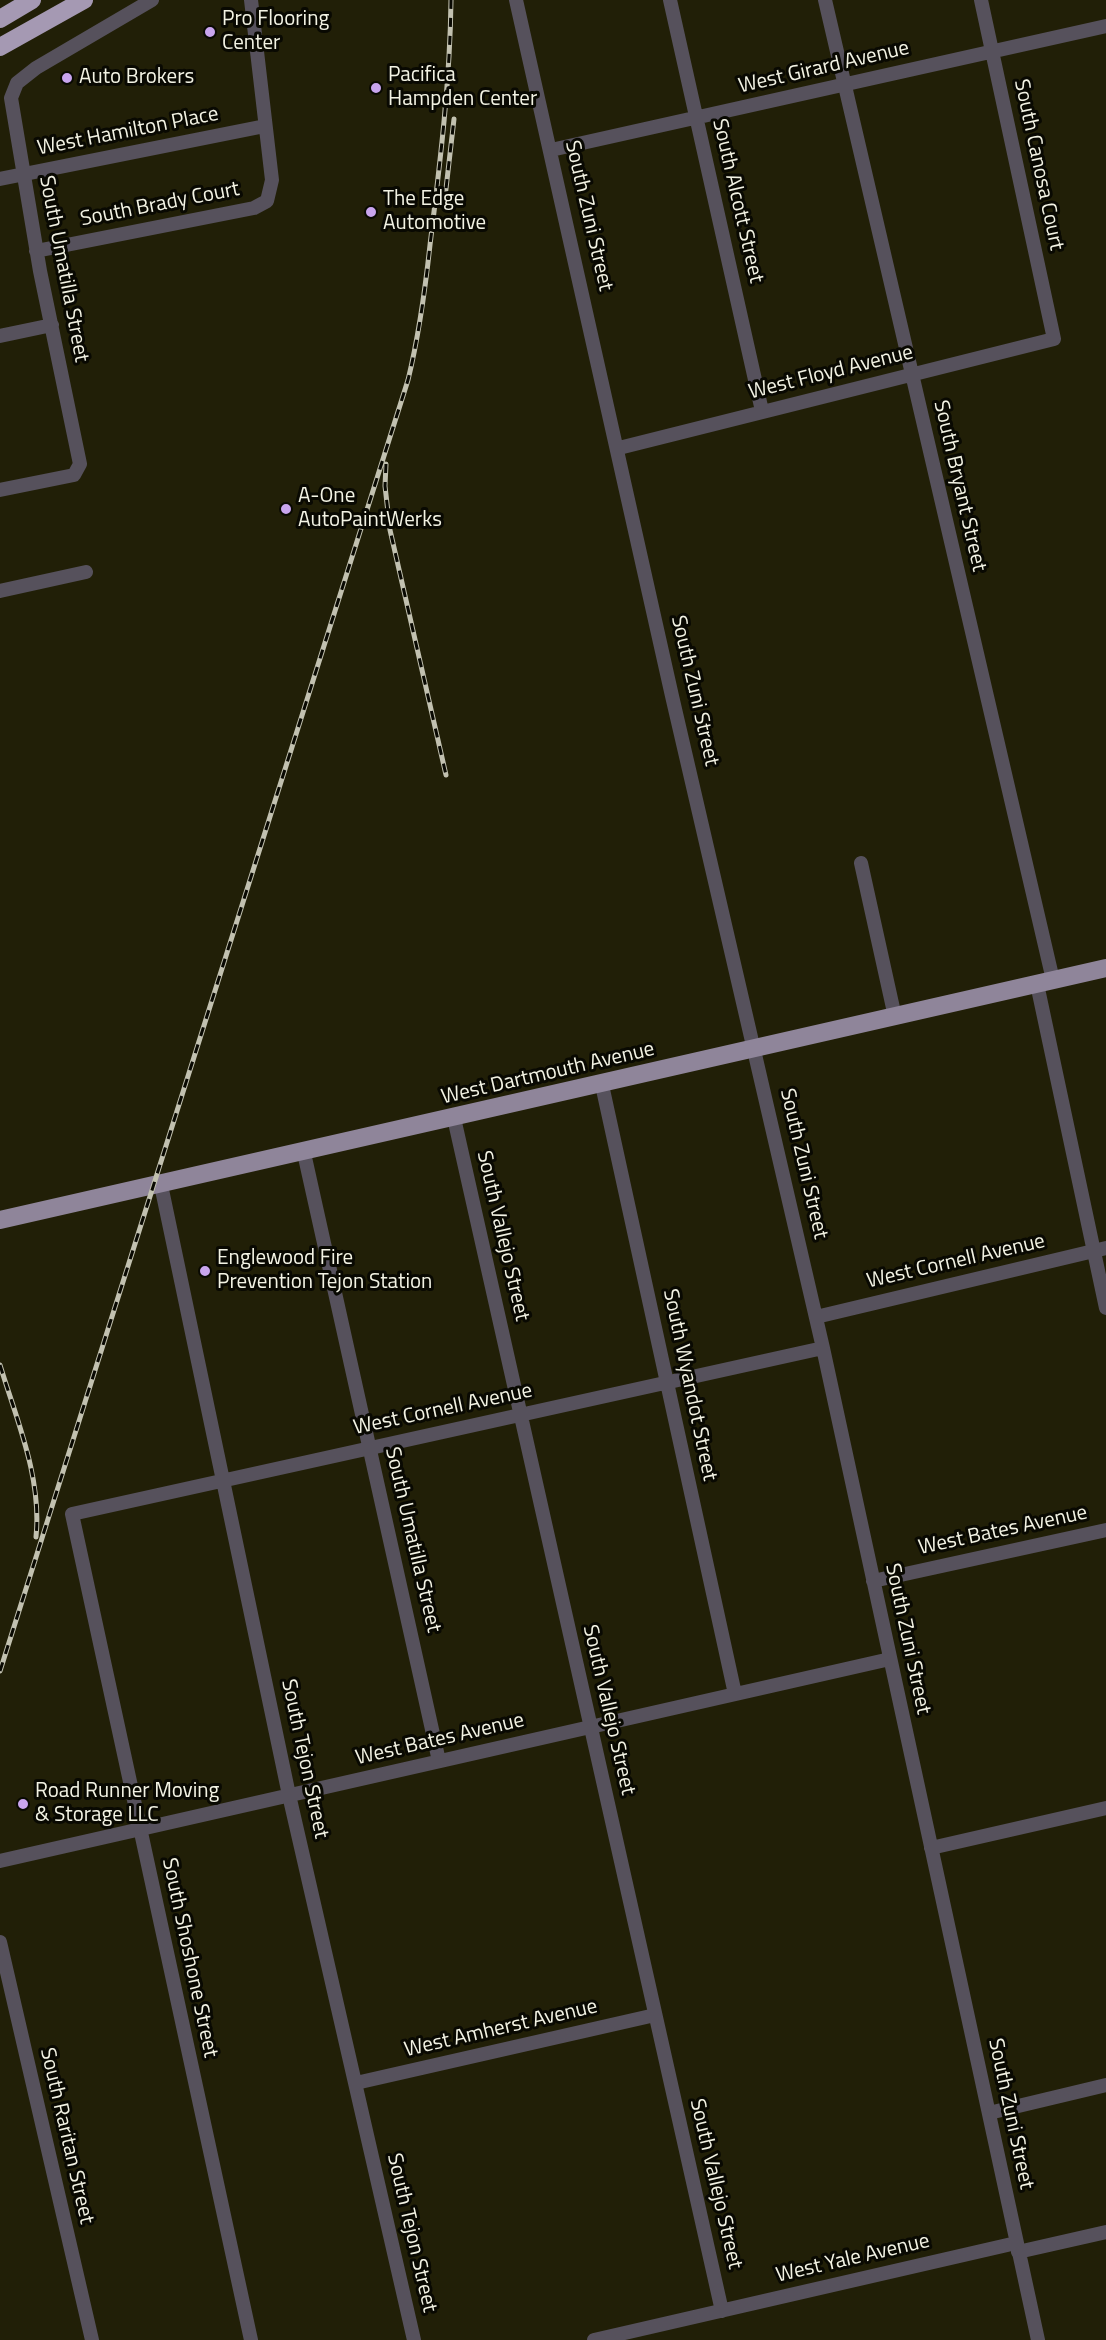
<!DOCTYPE html>
<style>
body{margin:0}
canvas{display:block;background:#211f07}
</style>
<canvas width="1106" height="2340"></canvas>
<script>
const ctx = document.querySelector('canvas').getContext('2d');
ctx.lineJoin = 'round';
function trace(path, color, width, dash) {
  ctx.strokeStyle = color;
  ctx.lineWidth = width;
  ctx.lineCap = dash ? 'butt' : 'round';
  ctx.setLineDash(dash || []);
  ctx.stroke(path);
}
function write(font, color, halo, rows, align = 'center') {
  ctx.font = font + ' "Titillium Web",sans-serif';
  ctx.lineWidth = 6;
  ctx.setLineDash([]);
  ctx.textBaseline = 'middle';
  ctx.strokeStyle = halo;
  ctx.fillStyle = color;
  for (const [text, x, y, turn = 0] of rows) {
    ctx.save();
    ctx.translate(x, y);
    ctx.rotate((+turn || 0) * Math.PI / 180);
    ctx.textAlign = isNaN(turn) ? turn : align;
    if (halo) ctx.strokeText(text, 0, 0);
    ctx.fillText(text, 0, 0);
    ctx.restore();
  }
}
trace(new Path2D(`
 M 516,0 L 672,696 L 823,1348 L 1038,2340
 M 670,0 L 762,411
 M 825,0 L 1053,980
 M 551,150 L 1106,26
 M 0,179 L 265,126
 M 36,251 L 254,208 L 267,201 L 272,180 L 251,0
 M 0,336 L 52,325
 M 619,448 L 1054,339 L 981,0
 M 0,490 L 74,475 L 80,464 L 40,271 L 11,98 L 17,83 L 36,68 L 152,0
 M 0,591 L 86,572
 M 861,863 L 895,1017
 M 1037,984 L 1106,1308
 M 602,1085 L 735,1694
 M 454,1118 L 722,2311
 M 304,1153 L 439,1761
 M 161,1185 L 289,1795 L 414,2340
 M 816,1317 L 1106,1248
 M 873,1581 L 1106,1530
 M 931,1848 L 1106,1808
 M 0,1861 L 890,1659
 M 0,1942 L 92,2340
 M 356,2083 L 655,2015
 M 989,2113 L 1106,2085
 M 1018,2252 L 1106,2232
 M 251,2340 L 72,1514 L 823,1348
 M 594,2340 L 1016,2243`), '#56515c', 14);
trace(new Path2D(`
 M 0,1220 L 1106,968`), '#8f859a', 18);
trace(new Path2D(`
 M 0,19 L 32,0
 M 0,47 L 84,0`), '#a599b3', 18);
const rail = new Path2D(`
 M 444,206 L 454,119
 M 386,464 L 385,486 L 390,530 L 446,775
 M 0,1365 C 17,1421 42,1478 36,1537
 M 0,1671 L 408,380 C 419,335 425,291 430,245 C 440,163 450,83 451,0`);
trace(rail, '#c2c1b0', 5);
trace(rail, '#090902', 3, [9]);
for (const [x, y, r, color] of [
 [210,32,6,"#c9a5ee"],
 [67,78,6,"#c9a5ee"],
 [376,88,6,"#c9a5ee"],
 [371,212,6,"#c9a5ee"],
 [286,509,6,"#c9a5ee"],
 [205,1271,6,"#c9a5ee"],
 [23,1804,6,"#c9a5ee"]
]) {
  const dot = new Path2D();
  dot.arc(x, y, r, 0, 2 * Math.PI);
  ctx.fillStyle = color;
  ctx.fill(dot);
  trace(dot, '#090902', 2);
}
write('21px', '#f3f3e4', '#090902', [
 ["Pro Flooring",222,20],
 ["Center",222,44],
 ["Pacifica",388,76],
 ["Hampden Center",388,100],
 ["Auto Brokers",79,78],
 ["The Edge",383,200],
 ["Automotive",383,224],
 ["A-One",298,497],
 ["AutoPaintWerks",298,521],
 ["Englewood Fire",217,1259],
 ["Prevention Tejon Station",217,1283],
 ["Road Runner Moving",35,1792],
 ["& Storage LLC",35,1816]
], 'left');
write('21px', '#f3f3e4', '#090902', [
 ["West Girard Avenue",824,68,-13],
 ["West Hamilton Place",128,132,-11],
 ["South Canosa Court",1038,165,78],
 ["South Alcott Street",737,201,77],
 ["South Brady Court",160,205,-11],
 ["South Zuni Street",588,216,77],
 ["South Umatilla Street",63,269,79],
 ["West Floyd Avenue",831,373,-14],
 ["South Bryant Street",959,486,77],
 ["South Zuni Street",694,691,77],
 ["West Dartmouth Avenue",548,1074,-13],
 ["South Zuni Street",803,1164,77],
 ["South Vallejo Street",502,1236,77],
 ["West Cornell Avenue",956,1262,-13],
 ["South Wyandot Street",689,1385,78],
 ["West Cornell Avenue",443,1410,-12],
 ["West Bates Avenue",1003,1531,-12],
 ["South Umatilla Street",412,1540,77],
 ["South Zuni Street",907,1639,78],
 ["South Vallejo Street",608,1710,77],
 ["West Bates Avenue",440,1740,-13],
 ["South Tejon Street",304,1759,78],
 ["South Shoshone Street",189,1958,78],
 ["West Amherst Avenue",501,2029,-13],
 ["South Zuni Street",1010,2114,78],
 ["South Raritan Street",66,2136,77],
 ["South Vallejo Street",715,2184,77],
 ["South Tejon Street",411,2233,77],
 ["West Yale Avenue",853,2259,-13]
]);
</script>
